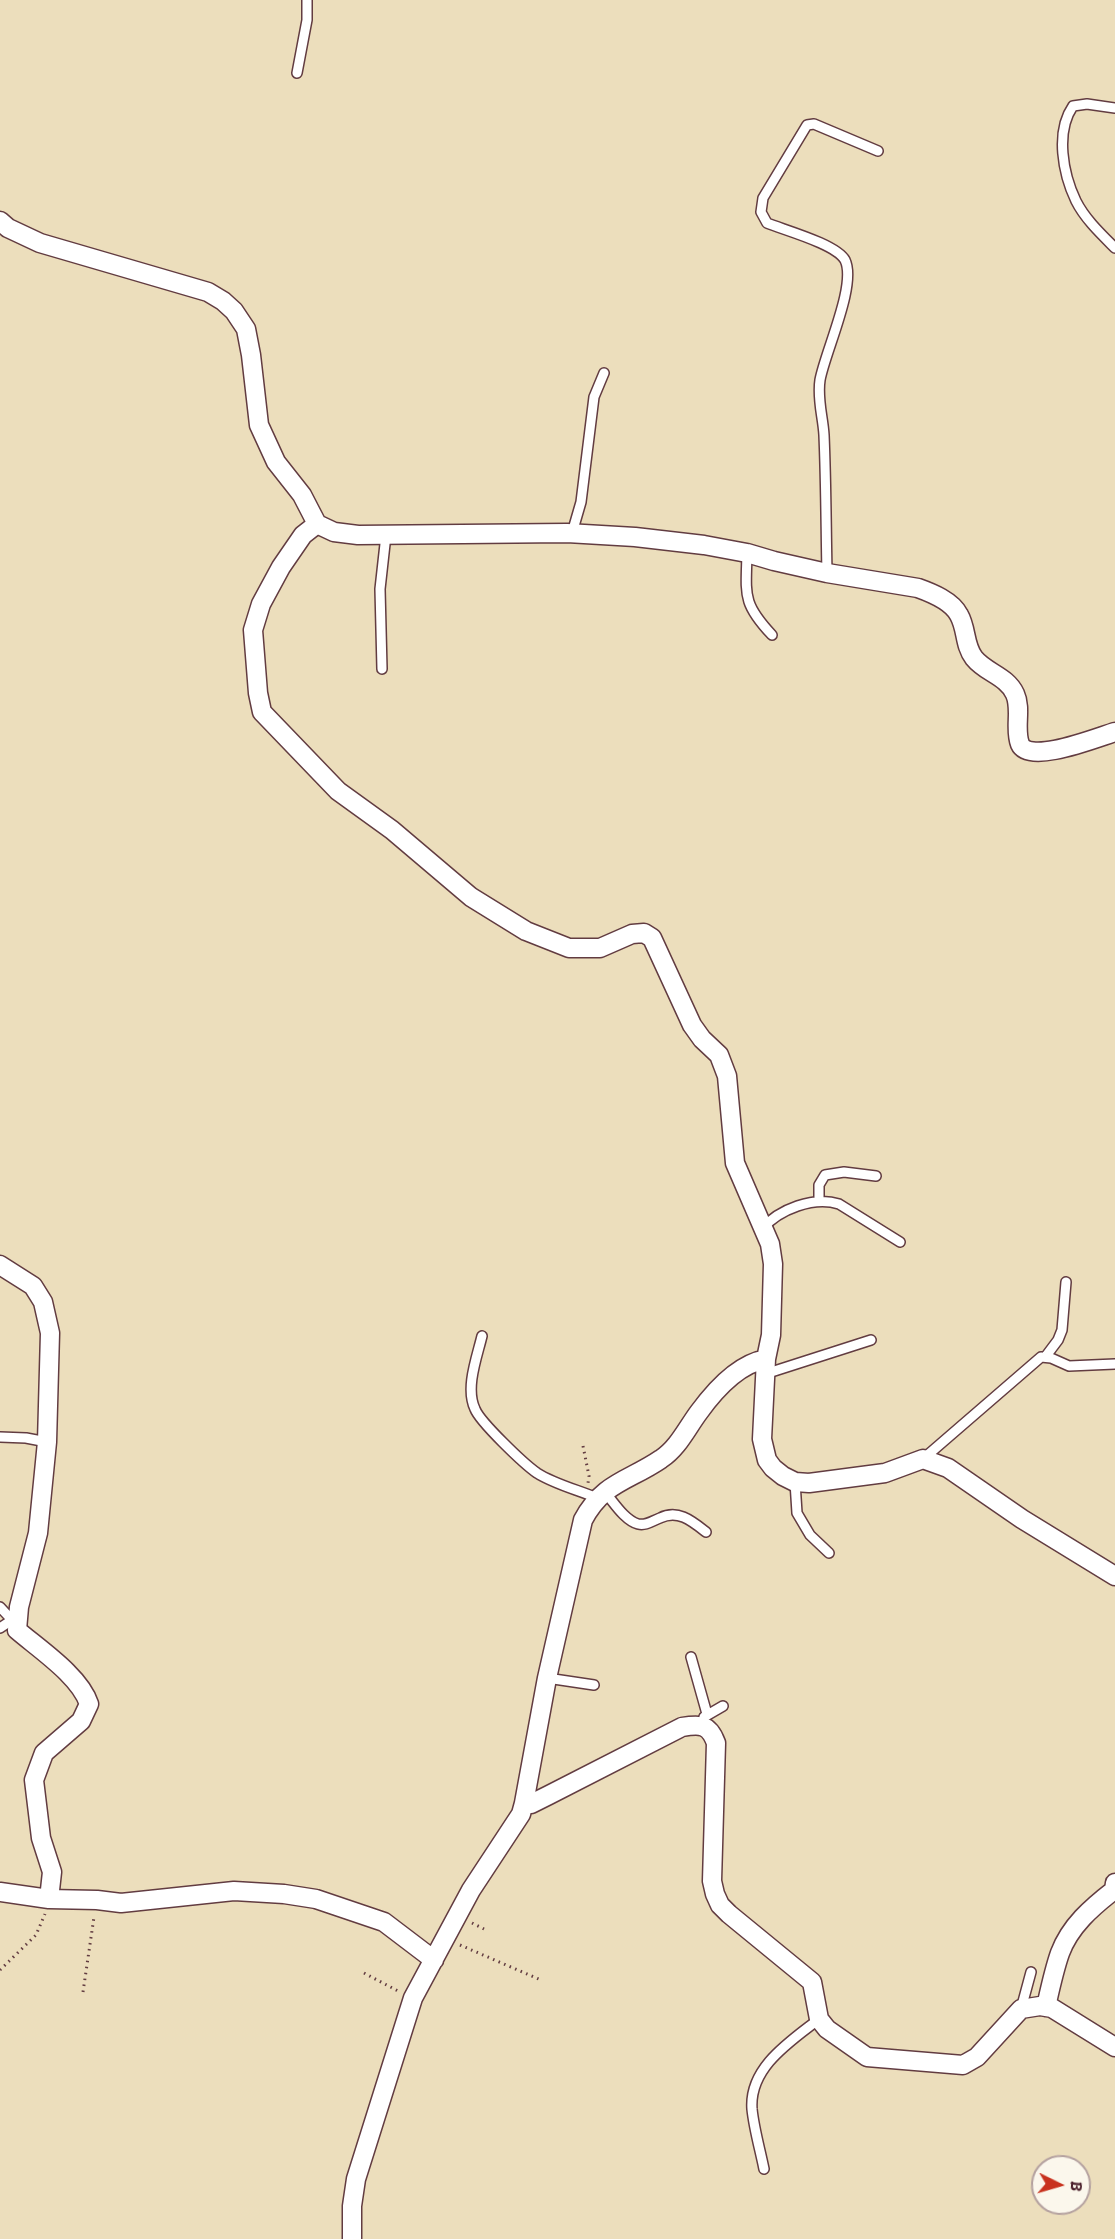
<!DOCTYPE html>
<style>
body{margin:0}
#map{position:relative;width:1115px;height:2239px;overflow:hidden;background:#ecdebc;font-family:Mali,sans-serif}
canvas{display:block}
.north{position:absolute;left:1031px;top:2155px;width:60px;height:60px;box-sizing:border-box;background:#fbf7ec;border:2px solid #b4a19f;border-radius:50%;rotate:95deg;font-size:16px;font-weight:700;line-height:24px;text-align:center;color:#4a1f2b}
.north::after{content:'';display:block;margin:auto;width:21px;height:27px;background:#c8321e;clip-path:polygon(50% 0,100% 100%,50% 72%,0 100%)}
</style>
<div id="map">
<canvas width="1115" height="2239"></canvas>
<div class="north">B</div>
</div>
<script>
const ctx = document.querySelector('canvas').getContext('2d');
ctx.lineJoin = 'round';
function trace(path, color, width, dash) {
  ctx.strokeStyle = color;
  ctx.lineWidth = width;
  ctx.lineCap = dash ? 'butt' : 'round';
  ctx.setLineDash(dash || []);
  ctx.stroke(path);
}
const lane = new Path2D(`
 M 297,73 L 307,20 L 307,0
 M 1115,108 L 1087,104 L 1073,106 C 1055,132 1063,174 1076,201 C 1085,219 1101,234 1115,248
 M 572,533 L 581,502 L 594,397 L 604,373
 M 747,553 C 746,595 742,603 772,635
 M 827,573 C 826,527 826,481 824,435 C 823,417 817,399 820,380 C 825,352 857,285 845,260 C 836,244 784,230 767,223 L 761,212 L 763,198 L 807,125 L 814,124 L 878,151
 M 382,669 L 380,589 L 386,535
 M 819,1200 L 819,1185 L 825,1175 L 844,1172 L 876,1176
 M 762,1229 C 779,1209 814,1196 839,1204 L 900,1242
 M 482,1336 C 477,1357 465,1388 475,1409 C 480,1422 524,1464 537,1473 C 554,1484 578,1490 597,1498
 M 1046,1356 L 1058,1340 L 1062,1330 L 1066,1282
 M 765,1374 L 871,1340
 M 0,1437 L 26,1438 L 47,1442
 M 923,1459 L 1041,1357 L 1051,1358 L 1069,1366 L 1115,1364
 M 795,1482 L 797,1513 L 810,1535 L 829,1553
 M 604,1491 C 613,1501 624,1520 638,1524 C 646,1526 652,1521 660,1518 C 678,1509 692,1521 706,1532
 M 0,1607 L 12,1620 L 15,1626
 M 0,1628 L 12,1620
 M 691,1657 L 707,1714
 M 547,1678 L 594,1685
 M 704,1717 L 723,1706
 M 1021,2009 L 1031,1972
 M 764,2169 C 760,2149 754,2129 752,2109 C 749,2067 791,2041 819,2019`);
const street = new Path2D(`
 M 0,221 L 8,228 L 40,243 L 208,292 L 223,301 L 234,311 L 246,329 L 251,355 L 259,425 L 276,462 L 302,495 L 317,524 L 334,532 L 358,535 L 567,533 L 635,537 L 704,545 L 747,553 L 774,561 L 827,573 L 918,588 C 932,593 952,601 959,615 C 967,629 964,645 974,658 C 986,673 1007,676 1015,694 C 1022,709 1014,729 1020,744 C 1029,765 1098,737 1115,732
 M 317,524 L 303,535 L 281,567 L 261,604 L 253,630 L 258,693 L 262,712 L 338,791 L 392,830 L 471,897 L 526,931 L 569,948 L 600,948 L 632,934 L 644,933 L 652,938 L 692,1025 L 702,1039 L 719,1055 L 727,1076 L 735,1163 L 770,1244 L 773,1264 L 771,1335 L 766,1359
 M 0,1265 L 33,1286 L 43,1302 L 50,1333 L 47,1442 L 38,1533 L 19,1607 L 17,1630 C 39,1649 80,1676 89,1704 L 81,1721 L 44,1753 L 34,1780 L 41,1838 L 52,1872 L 49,1899 L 97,1900 L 121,1903 L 234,1891 L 284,1894 L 316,1899 L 384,1922 L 434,1960
 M 524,1803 L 547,1678 L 583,1520 C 603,1482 629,1481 661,1459 C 678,1448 687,1428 699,1412 C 715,1390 738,1364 766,1359 L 762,1439 L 767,1460 L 773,1468 L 783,1476 L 795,1482 L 809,1483 L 885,1473 L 923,1459 L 948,1468 L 1022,1519 L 1115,1576
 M 0,1892 L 49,1899
 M 1046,2007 C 1050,1989 1054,1970 1060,1953 C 1070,1926 1092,1907 1114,1890 L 1115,1883
 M 352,2239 L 352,2206 L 356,2179 L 413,1998 L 471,1890 L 521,1814 L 524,1803 L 531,1804 L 549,1795 L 682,1727 C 701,1724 709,1724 716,1743 L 712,1881 L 715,1894 L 720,1905 L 729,1914 L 812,1982 L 819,2019 L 827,2029 L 867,2057 L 963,2065 L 977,2057 L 1021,2009 L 1040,2006 L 1052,2008 L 1115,2047`);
trace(lane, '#623c41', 12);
trace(street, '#623c41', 21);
trace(new Path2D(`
 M 583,1446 L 589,1476 L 588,1483
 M 472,1923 L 484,1929
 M 460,1945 L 541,1980
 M 0,1970 L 36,1935 L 45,1914
 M 364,1973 L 398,1991
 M 83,1992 L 94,1917`), '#623c41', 3, [1.5, 4.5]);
trace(lane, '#fff', 9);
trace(street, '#fff', 18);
</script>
